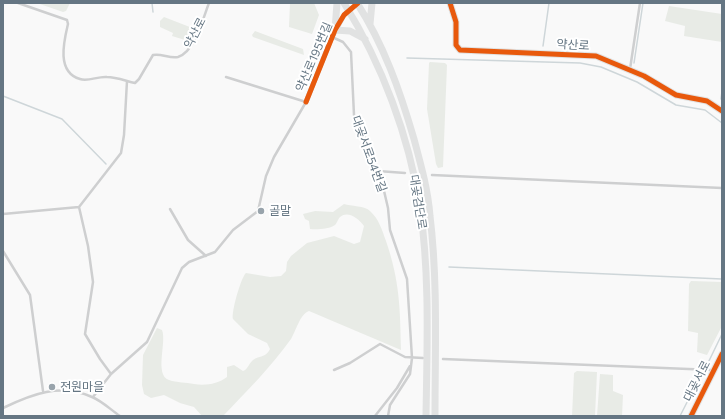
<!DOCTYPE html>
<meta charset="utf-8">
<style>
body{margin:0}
#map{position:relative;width:725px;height:419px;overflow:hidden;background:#f9f9f9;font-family:Commissioner,sans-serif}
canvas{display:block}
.frame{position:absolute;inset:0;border:4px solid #657683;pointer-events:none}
</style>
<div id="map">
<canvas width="725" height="419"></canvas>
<div class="frame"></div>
</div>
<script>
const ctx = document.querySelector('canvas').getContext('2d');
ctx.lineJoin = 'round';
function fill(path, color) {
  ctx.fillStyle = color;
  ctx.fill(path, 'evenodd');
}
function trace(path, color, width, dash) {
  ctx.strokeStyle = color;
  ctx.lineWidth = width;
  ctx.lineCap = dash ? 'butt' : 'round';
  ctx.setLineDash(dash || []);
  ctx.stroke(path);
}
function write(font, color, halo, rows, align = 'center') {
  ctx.font = font + ' Commissioner,"Noto Sans KR",sans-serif';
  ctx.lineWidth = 4;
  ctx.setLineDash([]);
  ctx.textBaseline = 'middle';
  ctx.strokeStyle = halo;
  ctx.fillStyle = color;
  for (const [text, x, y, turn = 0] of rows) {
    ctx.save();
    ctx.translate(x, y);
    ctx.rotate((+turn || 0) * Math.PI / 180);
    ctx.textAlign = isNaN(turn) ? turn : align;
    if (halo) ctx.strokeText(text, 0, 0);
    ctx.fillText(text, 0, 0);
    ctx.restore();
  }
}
fill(new Path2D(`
 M 37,3 L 70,3 L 66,11 L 63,12 Z
 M 290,3 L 314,3 L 319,15 L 312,34 L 289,27 Z
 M 669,6 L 722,14 L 722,42 L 684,36 L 685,26 L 665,21 Z
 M 164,17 L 195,29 L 192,39 L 185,40 L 172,36 L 173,33 L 160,27 L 160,21 Z
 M 255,31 L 303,49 L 304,55 L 253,37 L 252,35 Z
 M 430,62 L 445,63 L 447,65 L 443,167 L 438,168 L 436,164 L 427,109 L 429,63 Z
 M 344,204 C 351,206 365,206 370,211 C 379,219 382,230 386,241 C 400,282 400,308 401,350 L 309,311 C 300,314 296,331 291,339 C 271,367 247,391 223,416 L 202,416 L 194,407 L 180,403 L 164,395 L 151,398 L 144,394 L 142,385 L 143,355 L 157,328 L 162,330 C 167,342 154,375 169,380 C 177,383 186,382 194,384 C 205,386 218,384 227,377 L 227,367 L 234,365 L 243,371 C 248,369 248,365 252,361 C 258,355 265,359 270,349 L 267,343 L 248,334 L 233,319 C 231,313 241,277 246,273 L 270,277 L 281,276 L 286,271 L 287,262 L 291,256 L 307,243 L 334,236 L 354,244 L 360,242 L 364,226 C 359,219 348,210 340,217 C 338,219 337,223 335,225 C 330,229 316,230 310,229 L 309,221 L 305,219 L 303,214 L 315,211 L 333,212 Z
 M 691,281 L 722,282 L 722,326 L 707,355 L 697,352 L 698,333 L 688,331 L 689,284 Z
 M 577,371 L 597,372 L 595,416 L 572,416 L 574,373 Z
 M 600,374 L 613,375 L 613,391 L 623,395 L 622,416 L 597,416 Z`), '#e8ebe6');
trace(new Path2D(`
 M 152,3 L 153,12
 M 543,46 L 549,3
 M 407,58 L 580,63 L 601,67 L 637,82 L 676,105 L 705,110 L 722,123
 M 634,63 L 643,3
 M 3,96 L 62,119 L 106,164
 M 721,99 L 722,91
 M 449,267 L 722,279
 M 707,365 L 722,334
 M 680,416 L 702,373`), '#ced6d9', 1.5);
trace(new Path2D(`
 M 18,3 L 67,20 L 68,24 C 64,41 56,72 80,79 C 88,82 98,76 107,77 C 116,77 126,81 135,83 L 139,79 L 153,55 C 161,53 170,59 178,57 C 195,52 203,18 209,3
 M 332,37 L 343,42 L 351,52 L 354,115 L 364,134 L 368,156 L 381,178 L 388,208 L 390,230 L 407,279 L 412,358 L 410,374 L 390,405 L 388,416
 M 630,69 L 640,3
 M 378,171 L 405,173
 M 432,175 L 722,188
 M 79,207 L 88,246 L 93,282 L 85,334 L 100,359 L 111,374
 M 170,209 L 188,240 L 206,256
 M 3,214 L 79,207 L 121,153 L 124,135 L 127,81
 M 3,251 L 30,295 L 43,391
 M 443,359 L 713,370
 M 334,370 L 350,363 L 380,344 L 405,357 L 423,358
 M 93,397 L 111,374 L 147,342 L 182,268 L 189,262 L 215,252 L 233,230 L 258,211 L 266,176 L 274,157 L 306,102 L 226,77
 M 3,408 C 32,394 60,383 92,397 C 102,401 111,410 120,416
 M 375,416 L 397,388 L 410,366`), '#cecfd0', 2.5);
trace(new Path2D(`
 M 306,102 L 332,37 L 344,15 L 349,10`), '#cecfd0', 5);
trace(new Path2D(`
 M 337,3 L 335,30 L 350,31 L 365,39
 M 344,3 C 382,64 409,136 420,207 C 430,276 427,347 426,416
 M 357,3 C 384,45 400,91 414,139 C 421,165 428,190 430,216 C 438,282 435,350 435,416
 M 450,3 L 456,22 L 456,45 L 460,50 L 596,56 L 644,76 L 676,95 L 707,101 L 722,111
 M 370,24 L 372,3
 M 691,416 L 722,354`), '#e1e2e2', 7);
trace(new Path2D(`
 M 450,3 L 456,22 L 456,45 L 460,50 L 596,56 L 644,76 L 676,95 L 707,101 L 722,111
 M 306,102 L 335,30 L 344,15 L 358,3
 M 691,416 L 722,354`), '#e8590c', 5);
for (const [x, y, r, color] of [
 [261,211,4,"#99a4ac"],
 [52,387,4,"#99a4ac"]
]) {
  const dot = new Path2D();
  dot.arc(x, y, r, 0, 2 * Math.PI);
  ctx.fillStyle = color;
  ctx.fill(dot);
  trace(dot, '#fff', 1.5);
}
write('12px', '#657683', '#fff', [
 ["약산로",195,33,-63],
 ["약산로",573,45,3],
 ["약산로195번길",314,57,-67],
 ["대곶서로54번길",369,154,70],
 ["대곶검단로",418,202,81],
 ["대곶서로",697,381,-63]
]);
write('12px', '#657683', '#fff', [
 ["골말",269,211],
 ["전원마을",60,387]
], 'left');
</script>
